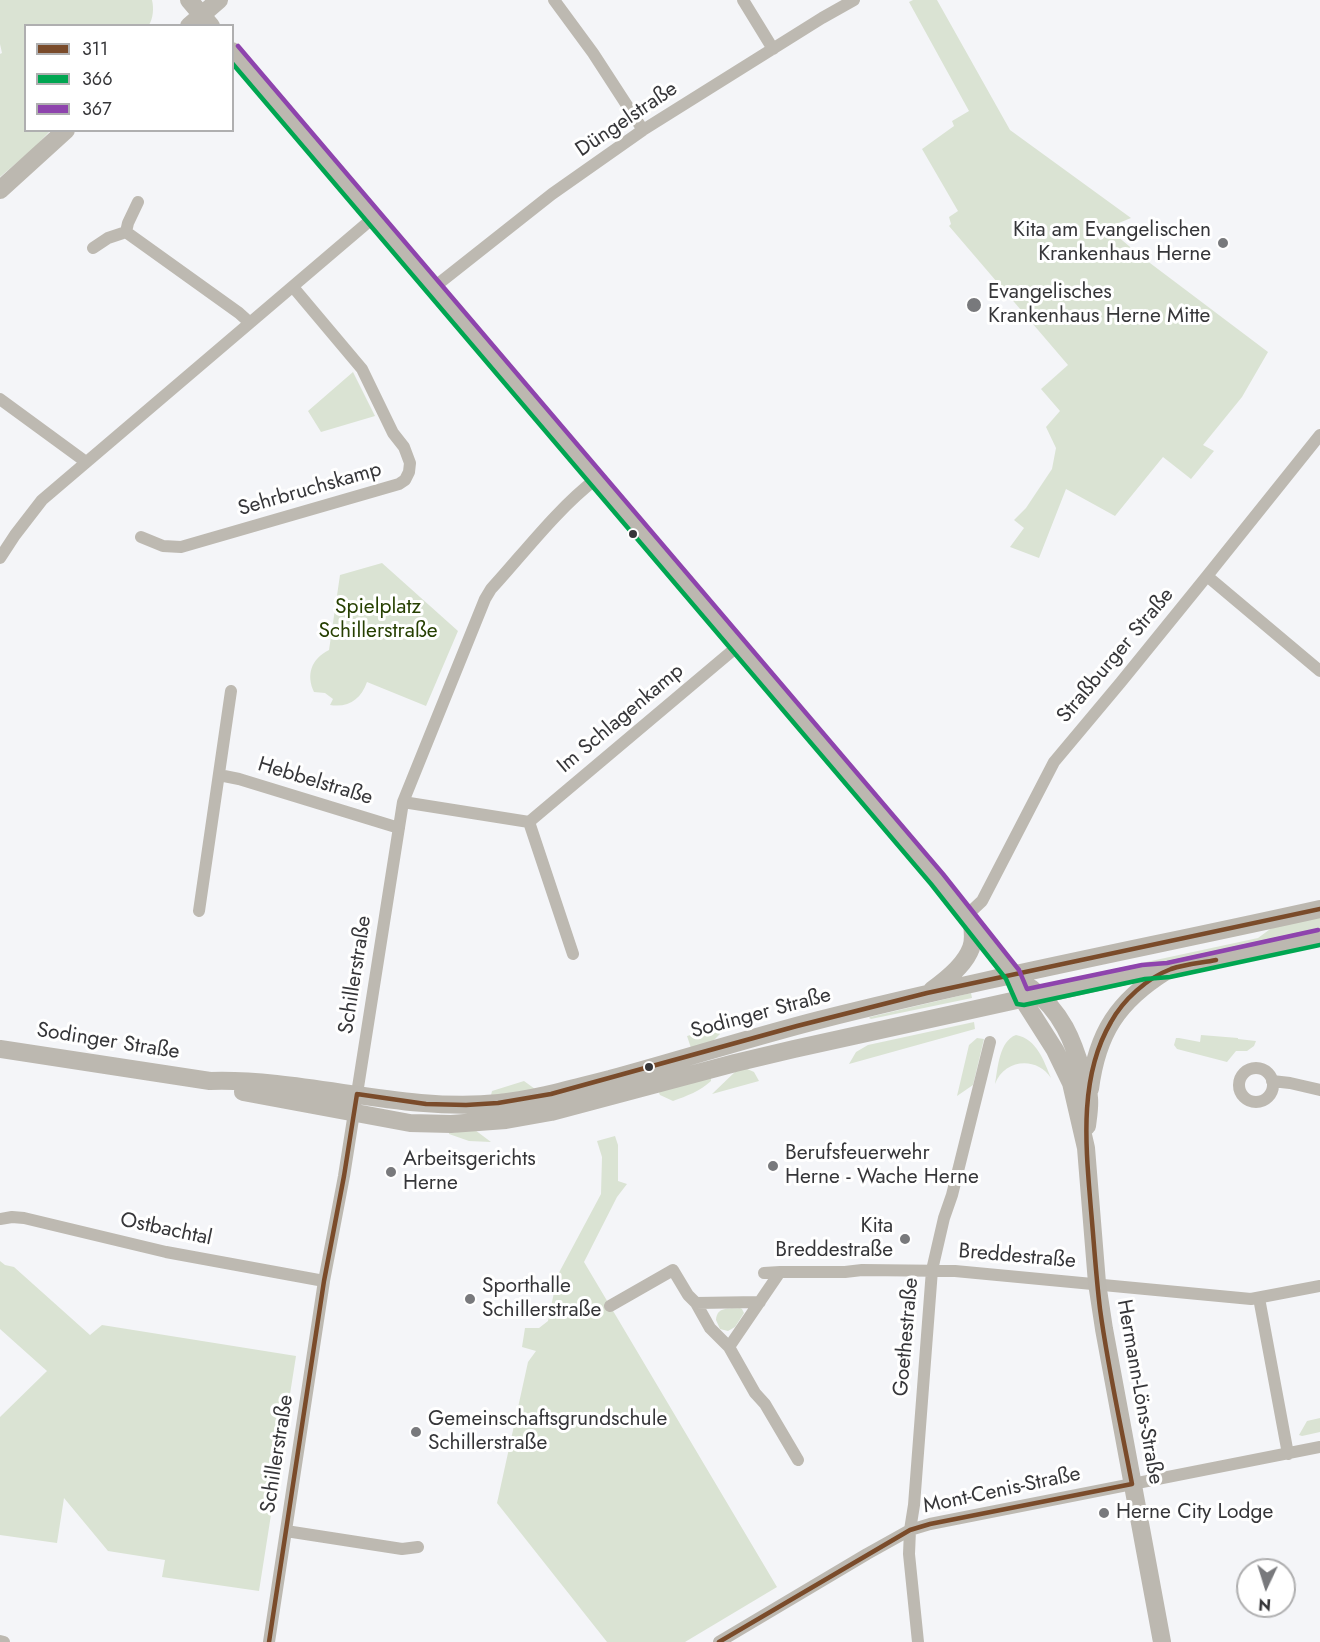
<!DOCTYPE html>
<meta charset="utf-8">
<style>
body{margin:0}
#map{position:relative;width:1320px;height:1642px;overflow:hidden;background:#f4f5f8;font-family:Jost,sans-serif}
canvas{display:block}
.legend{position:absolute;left:24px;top:24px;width:210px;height:108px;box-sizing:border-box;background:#fff;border:2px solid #afafb0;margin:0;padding:8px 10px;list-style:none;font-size:18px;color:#363639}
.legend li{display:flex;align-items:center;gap:12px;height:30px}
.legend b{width:30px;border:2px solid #afafb0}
.north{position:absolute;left:1236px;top:1558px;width:60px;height:60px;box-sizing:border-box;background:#fff;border:2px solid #afafb0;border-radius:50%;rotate:184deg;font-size:16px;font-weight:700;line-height:24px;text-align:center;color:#363639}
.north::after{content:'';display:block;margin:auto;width:21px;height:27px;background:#78797c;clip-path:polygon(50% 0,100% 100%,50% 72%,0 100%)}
</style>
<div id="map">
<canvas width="1320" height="1642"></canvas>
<ul class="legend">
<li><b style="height:8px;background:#7a4b2a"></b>311</li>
<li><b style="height:8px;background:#00a651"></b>366</li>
<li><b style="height:8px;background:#8e44ad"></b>367</li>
</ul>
<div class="north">N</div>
</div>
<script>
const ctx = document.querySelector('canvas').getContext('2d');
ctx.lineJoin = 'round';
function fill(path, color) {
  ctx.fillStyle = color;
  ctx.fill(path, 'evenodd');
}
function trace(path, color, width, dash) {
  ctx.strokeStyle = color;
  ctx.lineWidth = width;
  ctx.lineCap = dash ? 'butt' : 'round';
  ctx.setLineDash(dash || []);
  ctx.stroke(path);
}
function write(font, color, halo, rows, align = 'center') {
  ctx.font = font + ' Jost,sans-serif';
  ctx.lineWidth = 6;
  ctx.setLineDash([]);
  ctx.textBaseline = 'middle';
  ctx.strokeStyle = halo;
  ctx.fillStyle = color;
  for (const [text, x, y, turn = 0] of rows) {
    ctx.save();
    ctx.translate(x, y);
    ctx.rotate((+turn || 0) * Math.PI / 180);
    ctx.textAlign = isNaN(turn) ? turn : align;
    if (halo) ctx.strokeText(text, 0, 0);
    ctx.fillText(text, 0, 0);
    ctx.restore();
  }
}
fill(new Path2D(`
 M 0,0 L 152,0 C 154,9 153,18 149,25 L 26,26 L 26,130 L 50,131 L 34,148 L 0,177 L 0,54 L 2,53 L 0,44 Z
 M 913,0 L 937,0 L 1010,130 L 1131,218 L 1109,227 L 1110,230 L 1142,257 L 1268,352 L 1242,397 L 1203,445 L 1214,451 L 1191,479 L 1163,457 L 1115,516 L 1066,489 L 1039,558 L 1010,547 L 1024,528 L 1014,520 L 1026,508 L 1052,469 L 1056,448 L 1046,427 L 1060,411 L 1041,389 L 1068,365 L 949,226 L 951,224 L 949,217 L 958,211 L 922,149 L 954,126 L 952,121 L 969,111 L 909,2 Z
 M 353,372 L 375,416 L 321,432 L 308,411 Z
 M 382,563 L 458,631 L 426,706 L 367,682 C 361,699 349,708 330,705 L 333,699 L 325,693 L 314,692 C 306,675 311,659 329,650 L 340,575 Z
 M 1320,917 L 1320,929 L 1087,980 L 1086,975 L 1258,938 L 1273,927 Z
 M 971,993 L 972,998 L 871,1019 L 869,1018 L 870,1017 Z
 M 974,1022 L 975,1029 L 849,1064 L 856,1052 L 868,1045 Z
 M 717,1028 L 719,1030 L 720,1034 L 712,1042 L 691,1048 L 687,1036 Z
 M 1016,1035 C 1037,1039 1044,1061 1051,1078 C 1037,1056 1004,1059 995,1084 C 998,1068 999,1041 1016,1035 Z
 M 1201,1035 L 1238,1038 L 1238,1039 L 1256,1041 L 1254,1046 L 1247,1051 L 1236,1051 L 1227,1062 L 1177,1049 L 1174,1045 L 1176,1038 L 1179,1038 L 1200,1042 Z
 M 977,1038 L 984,1039 L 973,1085 L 957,1096 L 969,1045 Z
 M 745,1068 L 754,1072 L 759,1081 L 712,1094 L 737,1070 Z
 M 711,1078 L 711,1081 C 700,1091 687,1096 673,1101 L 660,1095 L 659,1093 L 660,1091 Z
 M 524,1081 L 535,1089 L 534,1091 L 491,1095 L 492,1091 Z
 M 475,1130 L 491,1142 L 469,1141 L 449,1134 L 449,1133 Z
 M 615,1136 L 618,1145 L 618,1181 L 627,1184 L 617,1197 L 584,1262 L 777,1587 L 685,1642 L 607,1642 L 497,1503 L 528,1362 L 536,1351 L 522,1347 L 525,1328 L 539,1328 L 548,1321 L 556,1283 L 554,1282 L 601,1194 L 602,1157 L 597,1141 Z
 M 0,1261 L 5,1265 L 14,1267 L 90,1335 L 102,1325 L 296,1356 L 259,1591 L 162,1577 L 165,1560 L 108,1551 L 64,1498 L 57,1543 L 0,1535 L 0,1417 L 47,1371 L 0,1329 Z
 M 740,1308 L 742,1309 L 744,1313 L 735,1327 L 728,1331 L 720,1329 L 716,1320 C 717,1306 729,1309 740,1308 Z
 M 1320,1418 L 1320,1432 L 1302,1436 L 1299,1435 L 1307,1421 Z`), '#dae3d3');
trace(new Path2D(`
 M 554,0 L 593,53 L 643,130
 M 743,0 L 773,49
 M 138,202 L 128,223 L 126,232 L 239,313 L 249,322
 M 93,248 L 108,238 L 126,232
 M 433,288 L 552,194 L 643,130 L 822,18 L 854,0
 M 0,399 L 86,462
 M 141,537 L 163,546 L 181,547 L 399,484 L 405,480 L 409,472 L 410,463 L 404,447 L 393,433 L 362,369 L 293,287
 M 0,558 L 15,535 L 42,500 L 373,218
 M 1207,576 L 1320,671
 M 219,775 L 239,779 L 399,828
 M 403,802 L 529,822 L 738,646
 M 529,822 L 573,954
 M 199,911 L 231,691
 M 966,916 L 982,901 L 1054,762 L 1121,682 L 1207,576 L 1320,435
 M1239 1085a17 17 0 1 1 34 0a17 17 0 1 1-34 0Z
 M 1272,1081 L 1290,1083 L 1320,1090
 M 0,1219 L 12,1217 L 24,1218 L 166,1252 L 324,1281
 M 764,1273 L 780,1272
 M 1259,1298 L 1288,1454
 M 696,1303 L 760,1302
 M 610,1306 L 673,1270 L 688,1295 L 696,1303 L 710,1328 L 729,1347 L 755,1393 L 765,1404 L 798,1460
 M 729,1347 L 780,1272 L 845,1272 L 862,1270 L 955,1271 L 1251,1299 L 1320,1286
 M 286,1531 L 402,1549 L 418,1547
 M 0,1641 L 4,1642
 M 269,1642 L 324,1281 L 344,1176 L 403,802 L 485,599 L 491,589 C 524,553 557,509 596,479
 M 719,1642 L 867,1554 L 910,1530 L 930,1524 L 1320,1447
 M 918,1642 L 909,1554 L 910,1530 L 914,1505 L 932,1270 L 944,1218 L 952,1195 L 990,1042`), '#bdb9b1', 12);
trace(new Path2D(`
 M 189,0 L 211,26
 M 189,26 L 219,0
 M 232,51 L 937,879 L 1013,975 L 1022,998 L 1055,1050 L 1071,1083 L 1086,1148 L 1097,1283 L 1104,1329 L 1162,1642
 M 0,190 L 66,130
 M 1031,988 C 1062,1012 1073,1040 1083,1075 C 1085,1082 1089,1091 1089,1098 C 1090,1107 1088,1117 1087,1126
 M 932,990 C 946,980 965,965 971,948 C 974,941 973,932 972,924
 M 0,1049 L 210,1081 C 307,1078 402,1113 499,1103 C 537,1099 573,1088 610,1079 C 680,1060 749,1038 819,1020 C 985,978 1153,946 1320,909
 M 1090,1089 C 1097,1033 1118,1001 1166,971
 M 243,1092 L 410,1123 L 451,1124 L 506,1120 L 551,1112 L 735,1063 L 794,1049 L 1144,972 L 1168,970 L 1320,937`), '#bcb8b0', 18);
trace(new Path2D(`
 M 357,1094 L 426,1104 L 466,1105 L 498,1103 L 551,1094 L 797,1026 L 927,993 L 1320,909
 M 1132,1484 C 1121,1426 1108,1368 1100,1309 C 1096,1276 1094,1243 1091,1210 C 1086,1148 1078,1078 1111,1022 C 1123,1000 1147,978 1171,969 C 1186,964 1201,963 1216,960
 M 269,1642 L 324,1281 L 344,1176 L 357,1094
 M 719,1642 L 910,1530 L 930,1524 L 1132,1484`), '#7a4b2a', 4.5);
trace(new Path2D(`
 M 232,63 L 931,884 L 1006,979 L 1017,1004 L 1024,1005 L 1145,979 L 1170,977 L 1320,945`), '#00a651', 4.5);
trace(new Path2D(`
 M 238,46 L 943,874 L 1019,970 L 1027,989 L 1142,965 L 1167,963 L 1318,930`), '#8e44ad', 4.5);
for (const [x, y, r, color] of [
 [1223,243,6,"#78797c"],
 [974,305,8,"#78797c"],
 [633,534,5,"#363639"],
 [649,1067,5,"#363639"],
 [773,1166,6,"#78797c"],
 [391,1172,6,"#78797c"],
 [905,1239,6,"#78797c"],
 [470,1299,6,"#78797c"],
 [416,1432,6,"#78797c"],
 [1104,1513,6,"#78797c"]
]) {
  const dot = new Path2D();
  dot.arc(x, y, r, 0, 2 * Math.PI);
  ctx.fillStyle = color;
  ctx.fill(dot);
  trace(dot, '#fff', 2);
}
write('21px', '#363639', '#fff', [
 ["Düngelstraße",627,120,-34],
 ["Sehrbruchskamp",310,490,-16],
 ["Straßburger Straße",1116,656,-50],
 ["Im Schlagenkamp",621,719,-40],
 ["Hebbelstraße",315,782,17],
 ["Schillerstraße",356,975,-81],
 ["Sodinger Straße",761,1014,-15],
 ["Sodinger Straße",108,1042,9],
 ["Ostbachtal",166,1230,12],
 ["Breddestraße",1017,1257,5],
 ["Goethestraße",907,1337,-85],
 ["Hermann-Löns-Straße",1139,1392,80],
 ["Schillerstraße",278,1454,-81],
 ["Mont-Cenis-Straße",1002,1491,-12]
]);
write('21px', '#363639', '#fff', [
 ["Kita am Evangelischen",1211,231,"right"],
 ["Krankenhaus Herne",1211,255,"right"],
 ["Evangelisches",988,293],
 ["Krankenhaus Herne Mitte",988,317],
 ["Berufsfeuerwehr",785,1154],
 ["Herne - Wache Herne",785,1178],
 ["Arbeitsgerichts",403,1160],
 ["Herne",403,1184],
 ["Kita",893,1227,"right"],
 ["Breddestraße",893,1251,"right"],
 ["Sporthalle",482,1287],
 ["Schillerstraße",482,1311],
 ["Gemeinschaftsgrundschule",428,1420],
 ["Schillerstraße",428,1444],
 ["Herne City Lodge",1116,1513]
], 'left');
write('21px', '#274002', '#fff', [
 ["Spielplatz",378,608],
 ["Schillerstraße",378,632]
]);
</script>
